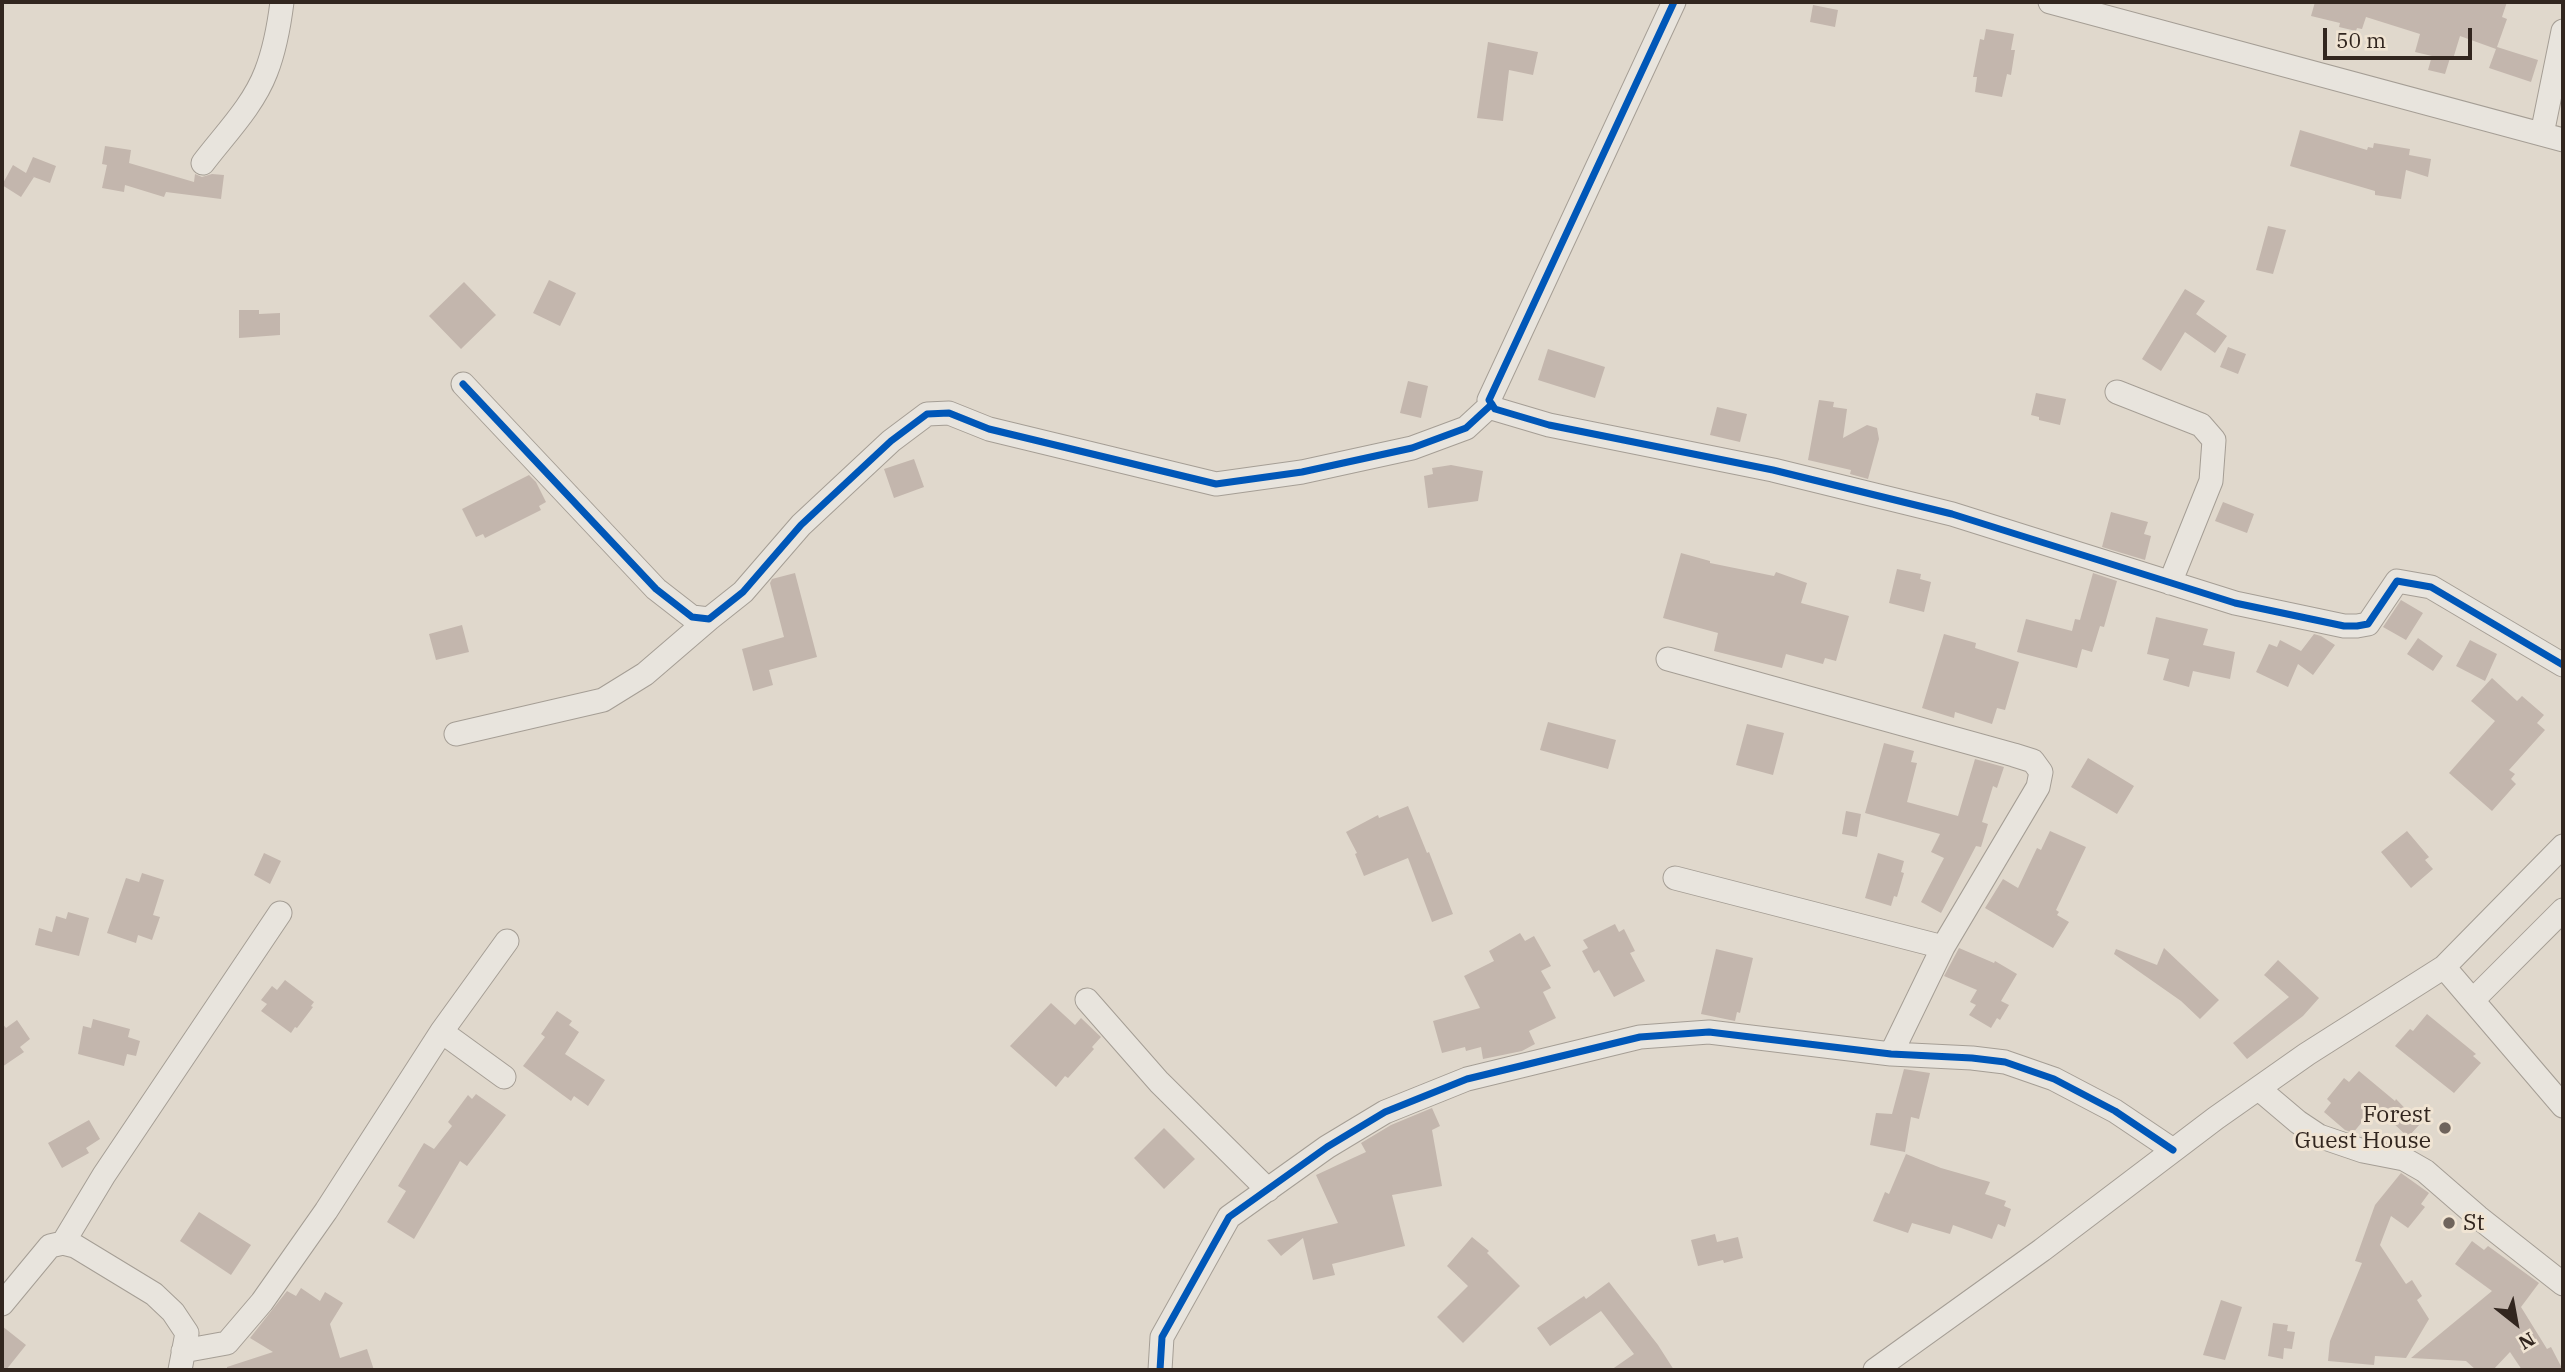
<!DOCTYPE html>
<style>
body{margin:0}
#map{position:relative;width:2565px;height:1372px;overflow:hidden;background:#e0d8cc;font-family:"IBM Plex Serif",serif}
canvas{display:block}
.frame{position:absolute;inset:0;border:4px solid #32261f;pointer-events:none}
.north{position:absolute;left:2481px;top:1288px;width:70px;height:70px;-webkit-text-stroke:5px #f0e4d3;paint-order:stroke;rotate:149deg;font-size:19px;font-weight:700;line-height:28px;text-align:center;color:#32261f}
.north::after{content:'';display:block;margin:auto;width:24px;height:32px;background:#32261f;clip-path:polygon(50% 0,100% 100%,50% 72%,0 100%)}
.scale{position:absolute;left:2323px;top:28px;width:149px;height:32px;box-sizing:border-box;border:4px solid #32261f;border-top:0;padding-left:9px;font-size:21px;line-height:24px;white-space:nowrap;color:#32261f;-webkit-text-stroke:5px #f0e4d3;paint-order:stroke}
</style>
<div id="map">
<canvas width="2565" height="1372"></canvas>
<div class="frame"></div>
<div class="north">N</div>
<div class="scale">50 m</div>
</div>
<script>
const ctx = document.querySelector('canvas').getContext('2d');
ctx.lineJoin = 'round';
function fill(path, color) {
  ctx.fillStyle = color;
  ctx.fill(path, 'evenodd');
}
function trace(path, color, width, dash) {
  ctx.strokeStyle = color;
  ctx.lineWidth = width;
  ctx.lineCap = dash ? 'butt' : 'round';
  ctx.setLineDash(dash || []);
  ctx.stroke(path);
}
function write(font, color, halo, rows, align = 'center') {
  ctx.font = font + ' "IBM Plex Serif",serif';
  ctx.lineWidth = 6;
  ctx.setLineDash([]);
  ctx.textBaseline = 'middle';
  ctx.strokeStyle = halo;
  ctx.fillStyle = color;
  for (const [text, x, y, turn = 0] of rows) {
    ctx.save();
    ctx.translate(x, y);
    ctx.rotate((+turn || 0) * Math.PI / 180);
    ctx.textAlign = isNaN(turn) ? turn : align;
    if (halo) ctx.strokeText(text, 0, 0);
    ctx.fillText(text, 0, 0);
    ctx.restore();
  }
}
fill(new Path2D(`
 M 2315,2 L 2507,2 L 2502,17 L 2507,19 L 2497,47 L 2538,60 L 2531,82 L 2489,68 L 2496,49 L 2460,36 L 2453,59 L 2450,58 L 2445,74 L 2428,70 L 2432,56 L 2415,52 L 2420,34 L 2366,17 L 2362,29 L 2357,28 L 2356,31 L 2339,27 L 2340,23 L 2311,16 Z
 M 1813,5 L 1838,10 L 1835,27 L 1810,22 Z
 M 1986,29 L 2014,34 L 2011,50 L 2015,50 L 2011,75 L 2007,74 L 2002,97 L 1975,92 L 1977,77 L 1973,77 L 1980,39 L 1984,40 Z
 M 1488,42 L 1538,52 L 1533,75 L 1509,70 L 1503,121 L 1477,118 Z
 M 2300,130 L 2367,150 L 2368,147 L 2373,148 L 2374,143 L 2410,149 L 2409,155 L 2431,159 L 2428,177 L 2406,170 L 2401,199 L 2375,195 L 2375,191 L 2290,166 Z
 M 105,146 L 131,150 L 129,163 L 194,182 L 195,174 L 202,177 L 212,174 L 224,175 L 221,199 L 166,192 L 164,197 L 125,185 L 124,192 L 102,188 L 107,165 L 102,164 Z
 M 33,157 L 56,166 L 50,183 L 31,176 L 34,177 L 21,197 L 2,185 L 13,165 L 26,173 Z
 M 2268,226 L 2286,230 L 2273,274 L 2256,270 Z
 M 549,280 L 576,293 L 560,326 L 533,313 Z
 M 464,282 L 496,315 L 461,349 L 429,316 Z
 M 2185,289 L 2205,301 L 2196,314 L 2227,336 L 2215,353 L 2185,332 L 2161,371 L 2142,359 Z
 M 239,310 L 259,310 L 259,314 L 280,313 L 280,335 L 239,338 Z
 M 2228,347 L 2246,354 L 2238,374 L 2220,367 Z
 M 1548,349 L 1605,367 L 1595,398 L 1538,380 Z
 M 1408,381 L 1428,386 L 1421,418 L 1400,413 Z
 M 2036,393 L 2066,399 L 2060,425 L 2039,420 L 2039,417 L 2031,415 Z
 M 1819,400 L 1834,402 L 1833,407 L 1847,409 L 1843,438 L 1867,425 L 1877,428 L 1879,439 L 1868,479 L 1850,474 L 1851,470 L 1808,460 Z
 M 1717,407 L 1747,414 L 1740,442 L 1710,435 Z
 M 914,459 L 924,487 L 894,498 L 884,469 Z
 M 1451,465 L 1483,471 L 1478,501 L 1428,508 L 1424,476 L 1433,474 L 1432,468 Z
 M 529,475 L 536,482 L 546,502 L 539,506 L 541,510 L 485,538 L 483,534 L 476,537 L 462,509 Z
 M 2223,502 L 2254,514 L 2247,533 L 2215,521 Z
 M 2111,512 L 2148,522 L 2144,534 L 2151,536 L 2145,560 L 2102,547 Z
 M 1681,553 L 1710,561 L 1710,563 L 1774,576 L 1776,572 L 1807,583 L 1801,603 L 1849,616 L 1836,661 L 1825,658 L 1823,664 L 1786,654 L 1782,668 L 1714,651 L 1718,633 L 1663,618 Z
 M 1897,569 L 1921,574 L 1920,579 L 1931,582 L 1924,612 L 1889,603 Z
 M 795,573 L 817,657 L 769,670 L 773,685 L 753,691 L 742,649 L 784,637 L 770,583 L 772,579 Z
 M 2093,573 L 2117,581 L 2104,627 L 2100,626 L 2092,652 L 2082,649 L 2077,668 L 2017,652 L 2026,619 L 2072,631 L 2075,619 L 2080,620 Z
 M 2401,600 L 2423,613 L 2406,640 L 2383,627 Z
 M 2156,617 L 2208,629 L 2203,645 L 2235,652 L 2230,679 L 2193,671 L 2189,687 L 2163,680 L 2169,659 L 2147,654 Z
 M 462,625 L 469,652 L 436,660 L 429,634 Z
 M 1944,634 L 1976,643 L 1975,648 L 2019,662 L 2005,710 L 1997,708 L 1992,724 L 1955,712 L 1954,718 L 1922,708 Z
 M 2314,634 L 2321,636 L 2335,645 L 2313,675 L 2298,664 L 2288,687 L 2256,672 L 2269,644 L 2277,647 L 2280,640 L 2301,651 Z
 M 2418,638 L 2443,656 L 2433,671 L 2407,654 Z
 M 2470,640 L 2497,654 L 2485,681 L 2456,666 Z
 M 2492,678 L 2517,701 L 2522,696 L 2544,715 L 2537,723 L 2545,730 L 2509,770 L 2515,774 L 2511,779 L 2516,784 L 2492,811 L 2449,773 L 2495,721 L 2471,701 Z
 M 1548,722 L 1616,740 L 1608,769 L 1540,750 Z
 M 1747,724 L 1784,733 L 1773,775 L 1736,765 Z
 M 1884,743 L 1914,751 L 1911,762 L 1917,763 L 1907,802 L 1958,816 L 1975,759 L 2004,767 L 1997,788 L 1993,786 L 1982,822 L 1988,824 L 1981,847 L 1976,846 L 1941,913 L 1921,902 L 1944,858 L 1931,852 L 1940,834 L 1865,813 Z
 M 2088,758 L 2134,786 L 2117,814 L 2071,787 Z
 M 1408,806 L 1427,853 L 1429,852 L 1453,914 L 1432,922 L 1408,858 L 1364,876 L 1355,854 L 1357,853 L 1346,832 L 1378,815 L 1379,818 Z
 M 1846,811 L 1861,814 L 1857,837 L 1842,834 Z
 M 2050,831 L 2086,847 L 2056,910 L 2059,912 L 2057,915 L 2069,922 L 2053,948 L 1985,908 L 2003,879 L 2018,888 L 2037,848 L 2041,850 Z
 M 2407,831 L 2429,857 L 2425,860 L 2433,869 L 2411,888 L 2381,852 Z
 M 264,853 L 281,861 L 270,884 L 254,875 Z
 M 1878,853 L 1904,861 L 1901,872 L 1904,873 L 1897,897 L 1894,896 L 1891,906 L 1865,898 Z
 M 142,873 L 164,880 L 153,915 L 160,917 L 152,940 L 138,935 L 136,943 L 107,933 L 126,878 L 139,882 Z
 M 68,912 L 89,918 L 79,956 L 35,945 L 39,928 L 52,932 L 56,916 L 66,919 Z
 M 1615,924 L 1619,932 L 1624,929 L 1635,951 L 1630,953 L 1645,981 L 1614,997 L 1599,970 L 1594,973 L 1582,951 L 1588,948 L 1583,940 Z
 M 1520,933 L 1525,941 L 1534,936 L 1551,966 L 1541,971 L 1551,988 L 1543,992 L 1556,1018 L 1529,1031 L 1535,1044 L 1522,1051 L 1483,1059 L 1481,1047 L 1466,1051 L 1465,1047 L 1442,1053 L 1433,1021 L 1480,1008 L 1464,976 L 1494,961 L 1489,951 Z
 M 1959,948 L 1994,963 L 1995,961 L 2017,974 L 2001,1001 L 2009,1005 L 2000,1020 L 1997,1018 L 1991,1028 L 1969,1015 L 1976,1005 L 1970,1002 L 1977,990 L 1944,976 Z
 M 2164,948 L 2219,1000 L 2200,1019 L 2181,1001 L 2114,954 L 2116,949 L 2157,965 Z
 M 1716,949 L 1753,958 L 1740,1013 L 1737,1012 L 1735,1021 L 1701,1014 Z
 M 2278,960 L 2319,998 L 2303,1016 L 2247,1059 L 2233,1043 L 2289,997 L 2264,975 Z
 M 285,980 L 314,1002 L 311,1006 L 313,1007 L 297,1028 L 295,1027 L 291,1033 L 261,1011 L 267,1004 L 261,1000 L 272,986 L 277,990 Z
 M 1051,1003 L 1075,1025 L 1081,1018 L 1101,1037 L 1092,1047 L 1094,1049 L 1068,1078 L 1065,1076 L 1056,1087 L 1010,1046 Z
 M 557,1011 L 572,1021 L 569,1025 L 579,1032 L 565,1054 L 605,1080 L 588,1106 L 574,1096 L 571,1101 L 523,1066 L 545,1037 L 541,1034 Z
 M 2427,1014 L 2476,1054 L 2473,1056 L 2481,1063 L 2454,1093 L 2395,1046 L 2410,1029 L 2413,1031 Z
 M 93,1019 L 130,1029 L 128,1037 L 140,1041 L 136,1056 L 127,1054 L 124,1066 L 78,1054 L 83,1026 L 91,1028 Z
 M 17,1020 L 30,1039 L 20,1047 L 24,1052 L 2,1067 L 2,1023 L 6,1028 Z
 M 1904,1069 L 1930,1073 L 1919,1119 L 1911,1117 L 1905,1152 L 1870,1145 L 1876,1113 L 1892,1114 Z
 M 2359,1071 L 2395,1101 L 2396,1099 L 2420,1124 L 2408,1137 L 2375,1106 L 2353,1133 L 2345,1130 L 2324,1112 L 2331,1103 L 2327,1099 L 2344,1078 L 2349,1082 Z
 M 476,1094 L 506,1115 L 467,1166 L 460,1161 L 414,1239 L 387,1222 L 406,1191 L 398,1186 L 424,1143 L 434,1149 L 452,1126 L 448,1122 L 468,1095 L 472,1099 Z
 M 1432,1108 L 1440,1126 L 1432,1130 L 1442,1186 L 1392,1195 L 1405,1246 L 1332,1264 L 1335,1275 L 1313,1280 L 1303,1238 L 1281,1256 L 1267,1240 L 1338,1223 L 1316,1175 L 1366,1152 L 1361,1143 L 1391,1125 Z
 M 89,1120 L 100,1139 L 86,1148 L 89,1153 L 62,1168 L 48,1143 Z
 M 1164,1128 L 1195,1159 L 1164,1189 L 1134,1158 Z
 M 1906,1154 L 1941,1168 L 1990,1182 L 1985,1194 L 2006,1201 L 2004,1206 L 2011,1209 L 2005,1227 L 1998,1224 L 1992,1239 L 1953,1225 L 1950,1234 L 1912,1223 L 1908,1233 L 1873,1221 L 1885,1192 L 1889,1194 Z
 M 2401,1173 L 2429,1193 L 2421,1204 L 2425,1207 L 2408,1228 L 2391,1216 L 2380,1245 L 2406,1284 L 2412,1280 L 2422,1296 L 2417,1300 L 2429,1319 L 2406,1358 L 2375,1356 L 2374,1365 L 2328,1361 L 2330,1341 L 2362,1263 L 2355,1261 L 2375,1205 Z
 M 199,1212 L 251,1245 L 231,1275 L 180,1241 Z
 M 1715,1234 L 1717,1242 L 1738,1237 L 1743,1258 L 1724,1263 L 1723,1260 L 1698,1266 L 1691,1240 Z
 M 1472,1237 L 1489,1251 L 1487,1253 L 1520,1286 L 1463,1343 L 1437,1317 L 1468,1286 L 1447,1266 Z
 M 2472,1241 L 2484,1250 L 2488,1246 L 2539,1283 L 2521,1307 L 2547,1349 L 2551,1347 L 2563,1370 L 2522,1370 L 2510,1352 L 2493,1370 L 2476,1370 L 2466,1361 L 2411,1358 L 2492,1291 L 2455,1264 Z
 M 1609,1282 L 1658,1345 L 1674,1370 L 1611,1370 L 1634,1354 L 1601,1311 L 1550,1346 L 1537,1328 L 1584,1296 L 1586,1299 Z
 M 301,1288 L 320,1301 L 325,1292 L 343,1303 L 330,1324 L 340,1358 L 367,1349 L 374,1370 L 227,1370 L 227,1367 L 273,1352 L 250,1338 L 287,1291 L 296,1296 Z
 M 2221,1300 L 2242,1307 L 2225,1360 L 2203,1355 Z
 M 2273,1323 L 2288,1325 L 2287,1331 L 2295,1332 L 2292,1349 L 2284,1348 L 2283,1359 L 2268,1356 Z
 M 2,1326 L 26,1345 L 6,1370 L 2,1370 Z`), '#c3b6ad');
const minor = new Path2D(`
 M 1674,2 L 1489,400 L 1495,409 L 1549,425 L 1773,470 L 1952,514 L 2235,603 L 2344,626 L 2357,626 L 2368,624 L 2397,581 L 2431,587 L 2563,665
 M 2050,2 L 2563,140
 M 2542,134 L 2563,31
 M 203,163 C 225,134 253,106 266,72 C 275,49 279,26 282,2
 M 463,384 L 656,589 L 692,617 L 709,619 L 743,592 L 801,525 L 891,441 L 927,414 L 949,413 L 989,429 L 1216,484 L 1302,472 L 1412,448 L 1466,428 L 1492,404
 M 2117,392 L 2201,425 L 2214,440 L 2211,481 L 2170,583
 M 1668,659 L 2014,755 L 2033,761 L 2041,772 L 2038,787 L 1943,947 L 1891,1054
 M 456,734 L 603,700 L 645,674 L 709,619
 M 1675,878 L 1943,947
 M 2444,967 L 2563,1106
 M 1087,1000 L 1159,1082 L 1268,1190
 M 2473,1000 L 2563,910
 M 442,1032 L 504,1077
 M 2259,1089 L 2298,1122 L 2319,1136 L 2363,1151 L 2404,1159 L 2425,1171 L 2478,1217 L 2563,1284
 M 63,1243 L 104,1175 L 280,913
 M 2,1304 L 50,1246 L 63,1243 L 75,1246 L 154,1294 L 173,1312 L 187,1333 L 180,1370
 M 183,1351 L 227,1343 L 262,1302 L 326,1211 L 442,1031 L 507,941
 M 1160,1370 L 1162,1337 L 1229,1217 L 1327,1147 L 1385,1112 L 1467,1079 L 1640,1037 L 1709,1032 L 1891,1054 L 1972,1058 L 2005,1062 L 2054,1079 L 2115,1111 L 2173,1150
 M 1875,1370 L 2042,1250 L 2216,1118 L 2307,1054 L 2444,967 L 2563,846`);
trace(minor, '#a59e95', 25);
trace(minor, '#e8e4dd', 23);
trace(new Path2D(`
 M 1674,2 L 1489,400 L 1495,409 L 1549,425 L 1773,470 L 1952,514 L 2235,603 L 2344,626 L 2357,626 L 2368,624 L 2397,581 L 2431,587 L 2563,665
 M 463,384 L 656,589 L 692,617 L 709,619 L 743,592 L 801,525 L 891,441 L 927,414 L 949,413 L 989,429 L 1216,484 L 1302,472 L 1412,448 L 1466,428 L 1492,404
 M 1160,1370 L 1162,1337 L 1229,1217 L 1327,1147 L 1385,1112 L 1467,1079 L 1640,1037 L 1709,1032 L 1891,1054 L 1972,1058 L 2005,1062 L 2054,1079 L 2115,1111 L 2173,1150`), '#0057b8', 7);
for (const [x, y, r, color] of [
 [2445,1128,7,"#6f645c"],
 [2449,1223,7,"#6f645c"]
]) {
  const dot = new Path2D();
  dot.arc(x, y, r, 0, 2 * Math.PI);
  ctx.fillStyle = color;
  ctx.fill(dot);
  trace(dot, '#f0e4d3', 2.5);
}
write('23px', '#32261f', '#f0e4d3', [
 ["Forest",2431,1115],
 ["Guest House",2431,1141],
 ["St",2463,1223,"left"]
], 'right');
</script>
